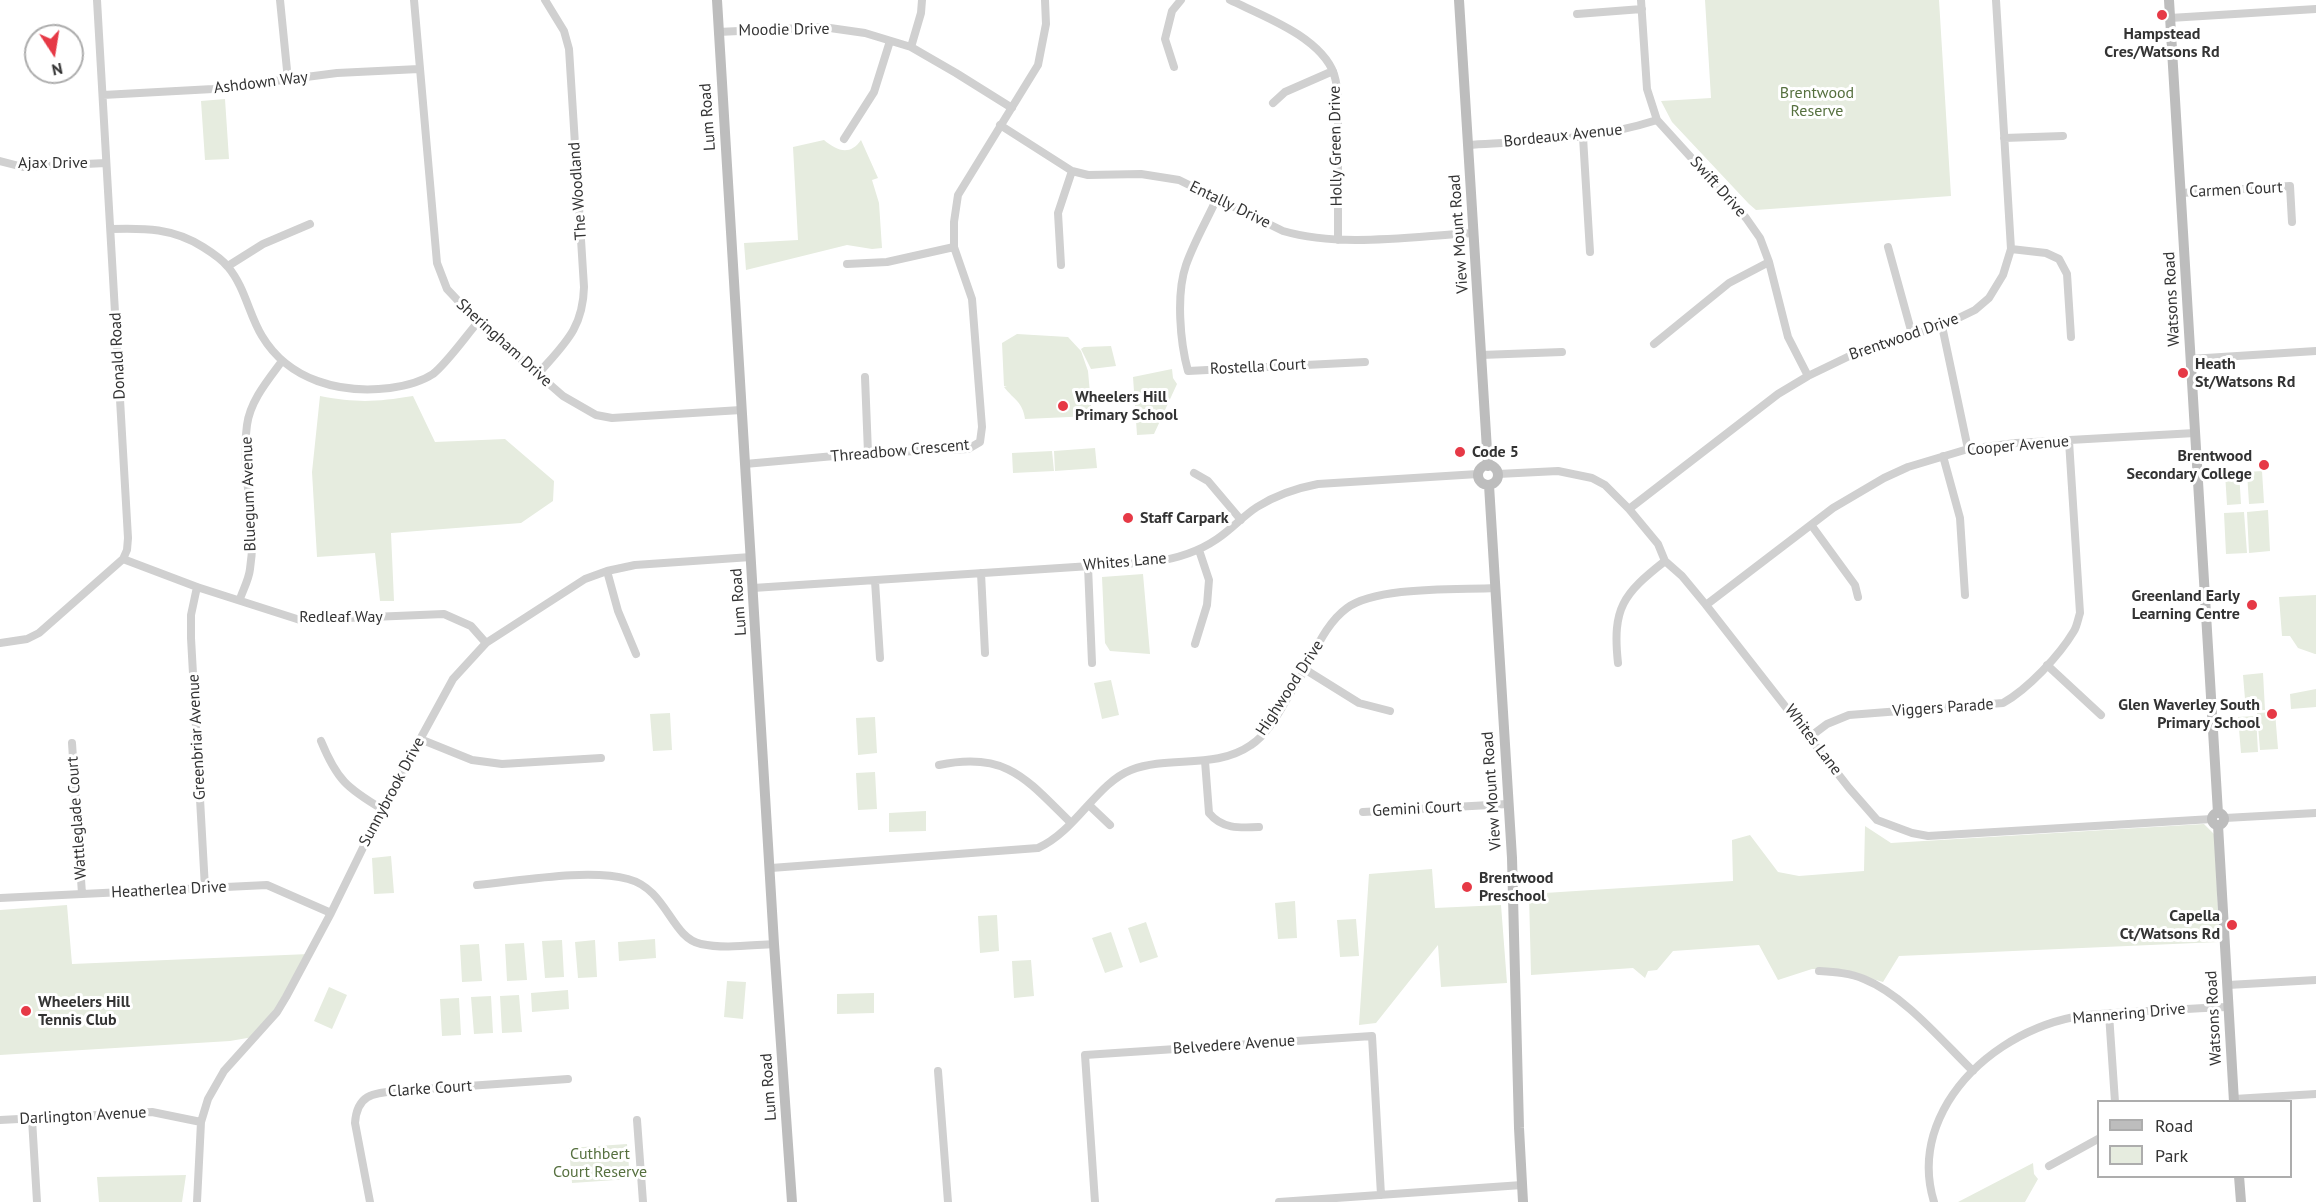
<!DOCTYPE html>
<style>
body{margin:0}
#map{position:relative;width:2316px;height:1202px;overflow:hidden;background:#fff;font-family:"PT Sans",sans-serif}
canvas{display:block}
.legend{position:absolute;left:2097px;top:1100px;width:195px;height:78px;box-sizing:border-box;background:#fff;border:2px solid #adadad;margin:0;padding:8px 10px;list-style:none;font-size:18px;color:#333}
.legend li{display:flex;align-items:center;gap:12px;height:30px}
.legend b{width:30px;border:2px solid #adadad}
.north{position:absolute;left:24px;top:24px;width:60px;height:60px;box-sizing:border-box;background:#fff;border:2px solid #adadad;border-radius:50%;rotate:168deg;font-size:16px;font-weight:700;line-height:24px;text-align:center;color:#333}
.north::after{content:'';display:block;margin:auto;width:21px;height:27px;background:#e63946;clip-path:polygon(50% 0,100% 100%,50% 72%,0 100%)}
</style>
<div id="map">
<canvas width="2316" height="1202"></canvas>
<ul class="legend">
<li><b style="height:8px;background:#bdbdbd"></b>Road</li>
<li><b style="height:16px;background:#e6ecdf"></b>Park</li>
</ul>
<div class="north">N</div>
</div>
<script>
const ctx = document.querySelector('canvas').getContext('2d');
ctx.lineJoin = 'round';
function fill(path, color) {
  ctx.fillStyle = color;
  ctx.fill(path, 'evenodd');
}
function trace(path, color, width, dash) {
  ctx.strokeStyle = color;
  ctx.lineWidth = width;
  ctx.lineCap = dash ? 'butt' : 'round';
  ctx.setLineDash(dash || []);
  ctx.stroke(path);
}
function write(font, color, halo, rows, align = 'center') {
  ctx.font = font + ' "PT Sans",sans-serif';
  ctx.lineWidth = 6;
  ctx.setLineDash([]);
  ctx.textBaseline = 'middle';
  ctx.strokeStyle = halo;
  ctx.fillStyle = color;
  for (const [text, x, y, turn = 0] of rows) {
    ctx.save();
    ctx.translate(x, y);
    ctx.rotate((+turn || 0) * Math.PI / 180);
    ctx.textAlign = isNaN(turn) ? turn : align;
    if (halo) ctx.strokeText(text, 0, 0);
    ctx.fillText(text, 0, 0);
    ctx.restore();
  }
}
fill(new Path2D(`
 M 1705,0 L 1939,0 L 1951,196 L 1756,210 L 1749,204 L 1672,122 L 1661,101 L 1711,98 Z
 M 225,99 L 229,159 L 205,160 L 201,101 Z
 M 824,140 C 837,151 850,156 861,140 L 878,178 L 872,180 L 879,203 L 882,248 L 872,249 L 847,245 L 746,270 L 744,243 L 798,240 L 793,147 Z
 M 1017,334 L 1068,337 L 1081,351 L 1088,371 L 1092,416 L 1025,419 C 1022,401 1015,401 1004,387 L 1007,386 L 1004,386 L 1002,343 Z
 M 1111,346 L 1116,366 L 1091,369 L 1081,349 L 1084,347 Z
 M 1172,369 L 1173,378 L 1177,384 L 1154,434 L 1137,435 L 1133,377 Z
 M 320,396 C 357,403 376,402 413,396 L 435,442 L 505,439 L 554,481 L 553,501 L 521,523 L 391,533 L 394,601 L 380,601 L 375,553 L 317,557 L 312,472 Z
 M 1095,448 L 1097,468 L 1055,471 L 1054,451 Z
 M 1052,451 L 1054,471 L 1013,473 L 1012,453 Z
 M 2262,471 L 2264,503 L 2249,504 L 2247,472 Z
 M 2239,472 L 2241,504 L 2227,505 L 2225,473 Z
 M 2268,510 L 2270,551 L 2249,553 L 2247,512 Z
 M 2244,512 L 2247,553 L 2226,554 L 2224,513 Z
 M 1143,574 L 1150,654 L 1110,651 L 1105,643 L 1102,577 Z
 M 2316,595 L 2316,654 L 2315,654 L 2298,648 L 2290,636 L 2282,636 L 2279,597 Z
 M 2263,673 L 2265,710 L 2246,711 L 2243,675 Z
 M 1111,680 L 1119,715 L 1102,719 L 1094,683 Z
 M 2316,689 L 2316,707 L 2291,709 L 2290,694 Z
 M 2275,712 L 2278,749 L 2260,750 L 2257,713 Z
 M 670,713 L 672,750 L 653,751 L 650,714 Z
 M 2256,716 L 2258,752 L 2241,753 L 2238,717 Z
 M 875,717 L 877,753 L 858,755 L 856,718 Z
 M 875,772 L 877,809 L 858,810 L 856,773 Z
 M 926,811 L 926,831 L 889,832 L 889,813 Z
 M 2204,824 L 2215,835 L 2219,942 L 1899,956 L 1883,982 L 1837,969 L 1812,969 L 1778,980 L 1759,945 L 1673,951 L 1657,970 L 1648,971 L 1645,978 L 1633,968 L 1531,975 L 1529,894 L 1733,881 L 1732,840 L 1750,835 L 1778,872 L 1799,876 L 1864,871 L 1865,826 L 1891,843 Z
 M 391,856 L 394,893 L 374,894 L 372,858 Z
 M 1432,869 L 1435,908 L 1501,905 L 1507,983 L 1441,987 L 1438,945 L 1376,1023 L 1359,1025 L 1369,874 Z
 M 1295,901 L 1297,938 L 1278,939 L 1275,903 Z
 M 67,905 L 72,964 L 309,954 L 277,1012 L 253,1037 L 230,1041 L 0,1055 L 0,910 Z
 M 997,915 L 999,951 L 980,953 L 978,916 Z
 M 1356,919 L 1359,956 L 1340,957 L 1337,920 Z
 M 1146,922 L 1158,957 L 1140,963 L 1128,928 Z
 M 1111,932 L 1123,967 L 1105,973 L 1092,938 Z
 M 655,939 L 656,958 L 619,961 L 618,942 Z
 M 562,940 L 564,977 L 545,978 L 542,941 Z
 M 595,940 L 597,977 L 578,978 L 575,942 Z
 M 524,943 L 527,980 L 507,981 L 505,944 Z
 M 479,944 L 482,981 L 462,982 L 460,945 Z
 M 1031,960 L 1034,996 L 1014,998 L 1012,961 Z
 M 727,981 L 746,982 L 743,1019 L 724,1017 Z
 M 329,987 L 347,995 L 332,1029 L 314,1021 Z
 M 568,990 L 569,1009 L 532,1012 L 531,993 Z
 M 874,993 L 874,1013 L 837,1014 L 837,994 Z
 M 519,995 L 522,1032 L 502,1033 L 500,996 Z
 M 491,996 L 493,1033 L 474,1034 L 471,997 Z
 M 459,998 L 461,1035 L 442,1036 L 440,999 Z
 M 627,1144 L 630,1179 L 572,1183 L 569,1148 Z
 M 2033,1163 L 2034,1174 L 2038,1179 L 2025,1202 L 1958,1202 Z
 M 186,1175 L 182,1202 L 99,1202 L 97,1177 Z`), '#e6ecdf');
trace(new Path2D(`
 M 280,0 L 288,80
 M 414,0 L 437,263 L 447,289 L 478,322 L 563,396 L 596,415 L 612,418 L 741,410
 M 1230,0 C 1263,16 1321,37 1334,74 C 1338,86 1338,98 1338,110 L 1338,240
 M 1641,0 L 1647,89 L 1657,120 L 1746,218 L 1760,238 L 1769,262 L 1788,337 L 1808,376
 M 1577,14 L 1642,9
 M 2170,18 L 2316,9
 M 718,32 L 823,27 L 865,33 L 911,47 L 956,73 L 1012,108
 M 911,47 L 921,13 L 922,0
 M 1174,67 L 1165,39 L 1172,11 L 1181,0
 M 103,95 L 213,89 L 337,73 L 419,69
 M 1273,103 L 1285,92 L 1333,71
 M 1000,125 L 1072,171 L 1088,175 L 1141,174 L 1179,180 L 1283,231 C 1342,248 1413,236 1474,233
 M 1583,137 L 1590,252
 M 2004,138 L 2063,136
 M 844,139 L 874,92 L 890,41
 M 1468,145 C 1533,141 1595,140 1657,120
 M 0,161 L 23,167 L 106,163
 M 2181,193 L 2290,186 L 2292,222
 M 1217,198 C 1207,220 1194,242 1186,265 C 1176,294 1180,342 1188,371 L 1365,362
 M 111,229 C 145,228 173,228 203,247 C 211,252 222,259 228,267 C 245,287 249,315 262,336 C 289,381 341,394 390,388 C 404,386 421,382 433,374 C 447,363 466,336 478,322
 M 1888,247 L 1912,334
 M 2011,249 L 2046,253 L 2059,259 L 2067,274 L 2071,337
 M 847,264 L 887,262 L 954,247
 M 1061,265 L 1058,213 L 1072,171
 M 228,266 L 263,244 L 310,224
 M 1942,326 L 1968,449
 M 1654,344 L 1729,283 L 1769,262
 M 1481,355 L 1562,352
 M 2190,359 L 2316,351
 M 538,374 C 564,344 583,329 584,287 L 569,49 L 564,31 L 545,0
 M 865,377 L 868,453
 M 1943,456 L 1960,518 L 1965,595
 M 745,464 L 868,453 L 968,449 L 980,442 L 982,427 L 972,299 L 954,247 L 954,222 L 958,195 L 1038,65 L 1046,24 L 1045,0
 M 1194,473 L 1208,481 L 1241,520
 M 1498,474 L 1558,471 L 1592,478 L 1605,485 L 1629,509 L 1658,544 L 1665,561 L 1682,576 L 1706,605 L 1849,788 L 1877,820 L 1912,833 L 1928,836 L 2212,819
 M 1629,509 L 1778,394 L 1808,376 L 1864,349 L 1942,326 L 1975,310 L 1989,298 L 2003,275 L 2011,249 L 1996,0
 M 1812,526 L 1855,585 L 1858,597
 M 123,559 L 197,587 L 300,620 L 444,614 L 471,626 L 486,643
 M 1088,566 L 1092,663
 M 607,571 L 618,611 L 636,654
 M 981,573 L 985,653
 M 875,581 L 880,658
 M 197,587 L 191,615 L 191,638 L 205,888
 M 753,588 L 1152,562 C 1175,559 1198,552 1217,539 C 1232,529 1243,516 1257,507 C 1276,495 1297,488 1318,484 L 1478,474
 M 240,599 C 243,590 249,579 250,569 C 258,521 240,473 247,425 C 250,401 268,380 282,361
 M 1706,605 L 1833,508 L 1884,478 L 1908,467 L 1968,449 L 2016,443 L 2195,433
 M 0,643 L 27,639 L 39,633 L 123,559 L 127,550 L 128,538 L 97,0
 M 1195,644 L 1207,605 L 1209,580 L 1199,550
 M 1618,663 C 1612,608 1623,594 1665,561
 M 2047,665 L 2101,715
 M 1306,670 L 1359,703 L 1390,711
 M 1811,736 L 1827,724 L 1849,715 L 2003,703 C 2028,689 2059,656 2074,631 C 2077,626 2078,619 2080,613 L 2069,441
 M 420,739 L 472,760 L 502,764 L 601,758
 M 321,741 C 337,780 347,788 382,809
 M 72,743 L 82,894
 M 1205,761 L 1209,813 C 1222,829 1239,828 1259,827
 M 939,765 C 1007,751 1026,779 1071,823
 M 1090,806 L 1110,825
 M 1363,812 L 1508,804
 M 2225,818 L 2316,813
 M 771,868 L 1038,848 C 1075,832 1097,783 1131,770 C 1170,755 1215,770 1251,745 C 1270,733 1282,706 1294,687 C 1311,663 1322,626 1347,608 C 1377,586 1457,590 1495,588
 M 477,885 C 519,881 588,868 628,879 C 667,889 671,938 701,944 C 724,949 751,945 774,944
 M 0,898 L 267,885 L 331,913
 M 1819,971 C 1834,972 1850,973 1864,979 C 1904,995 1942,1041 1973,1071
 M 2228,985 L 2316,980
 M 2109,1014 L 2115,1102
 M 938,1071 L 948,1202
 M 2234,1099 L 2316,1094
 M 32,1119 L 37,1202
 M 0,1120 L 152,1112 L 201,1122
 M 637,1120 L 643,1202
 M 2049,1166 L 2098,1139
 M 197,1202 L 201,1122 L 208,1099 L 224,1071 L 277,1012 L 286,997 L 331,913 L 382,809 L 453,679 L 486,643 L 585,579 L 607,571 L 635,565 L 751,557
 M 370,1202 L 355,1123 C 357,1095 372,1093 397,1091 L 568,1079
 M 1095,1202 L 1085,1055 L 1372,1036 L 1381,1195
 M 1279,1202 L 1522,1185
 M 1934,1202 C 1923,1166 1929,1134 1948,1102 C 1975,1058 2024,1027 2074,1017 C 2098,1013 2122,1013 2147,1011 C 2174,1010 2201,1008 2229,1007`), '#d0d0d0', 8);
trace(new Path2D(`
 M 717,0 L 774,944 L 792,1202
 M 1459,0 L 1488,466
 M 2169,0 L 2218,813
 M1478 475a10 10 0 1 1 20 0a10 10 0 1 1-20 0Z
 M 1489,485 L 1512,858 L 1519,1128 L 1523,1202
 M2212 819a6 6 0 1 1 12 0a6 6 0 1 1-12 0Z
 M 2218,825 L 2234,1102
 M 2239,1176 L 2241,1202`), '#bdbdbd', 10);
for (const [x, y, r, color] of [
 [2162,15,6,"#e63946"],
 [2183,373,6,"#e63946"],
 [1063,406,6,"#e63946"],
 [1460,452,6,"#e63946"],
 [2264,465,6,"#e63946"],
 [1128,518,6,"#e63946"],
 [2252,605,6,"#e63946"],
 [2272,714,6,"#e63946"],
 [1467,887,6,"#e63946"],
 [2232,925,6,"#e63946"],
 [26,1011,6,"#e63946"]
]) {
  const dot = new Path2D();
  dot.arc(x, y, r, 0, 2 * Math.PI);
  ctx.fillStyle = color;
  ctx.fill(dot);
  trace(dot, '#fff', 2);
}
write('16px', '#333', '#fff', [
 ["Moodie Drive",784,30,-1],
 ["Ashdown Way",261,83,-7],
 ["Lum Road",708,117,-94],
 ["Bordeaux Avenue",1563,136,-6],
 ["Holly Green Drive",1336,146,-91],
 ["Ajax Drive",53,163],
 ["Swift Drive",1718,187,48],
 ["Carmen Court",2236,190,-3],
 ["The Woodland",578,191,-94],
 ["Entally Drive",1230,205,26],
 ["View Mount Road",1459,234,-94],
 ["Watsons Road",2172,299,-93],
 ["Brentwood Drive",1904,337,-19],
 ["Sheringham Drive",504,343,42],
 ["Donald Road",118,356,-93],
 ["Rostella Court",1258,367,-3],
 ["Cooper Avenue",2018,446,-5],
 ["Threadbow Crescent",900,451,-5],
 ["Bluegum Avenue",249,494,-92],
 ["Whites Lane",1125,562,-5],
 ["Lum Road",739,602,-94],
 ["Redleaf Way",341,617],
 ["Highwood Drive",1290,688,-57],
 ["Viggers Parade",1943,708,-4],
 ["Greenbriar Avenue",197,737,-93],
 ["Whites Lane",1813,740,53],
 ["View Mount Road",1492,791,-94],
 ["Sunnybrook Drive",392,792,-62],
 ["Gemini Court",1417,809,-3],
 ["Wattleglade Court",77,818,-94],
 ["Heatherlea Drive",169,890,-3],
 ["Mannering Drive",2129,1014,-5],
 ["Watsons Road",2214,1018,-93],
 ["Belvedere Avenue",1234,1045,-4],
 ["Lum Road",769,1087,-94],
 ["Clarke Court",430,1089,-4],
 ["Darlington Avenue",83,1116,-3]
]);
write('bold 16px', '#333', '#fff', [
 ["Hampstead",2162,34,"center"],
 ["Cres/Watsons Rd",2162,52,"center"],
 ["Heath",2195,364],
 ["St/Watsons Rd",2195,382],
 ["Wheelers Hill",1075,397],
 ["Primary School",1075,415],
 ["Code 5",1472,452],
 ["Brentwood",2252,456,"right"],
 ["Secondary College",2252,474,"right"],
 ["Staff Carpark",1140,518],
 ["Greenland Early",2240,596,"right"],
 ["Learning Centre",2240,614,"right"],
 ["Glen Waverley South",2260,705,"right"],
 ["Primary School",2260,723,"right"],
 ["Brentwood",1479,878],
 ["Preschool",1479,896],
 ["Capella",2220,916,"right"],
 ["Ct/Watsons Rd",2220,934,"right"],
 ["Wheelers Hill",38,1002],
 ["Tennis Club",38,1020]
], 'left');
write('16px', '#56703f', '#fff', [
 ["Brentwood",1817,93],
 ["Reserve",1817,111],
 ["Cuthbert",600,1154],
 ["Court Reserve",600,1172]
]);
</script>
